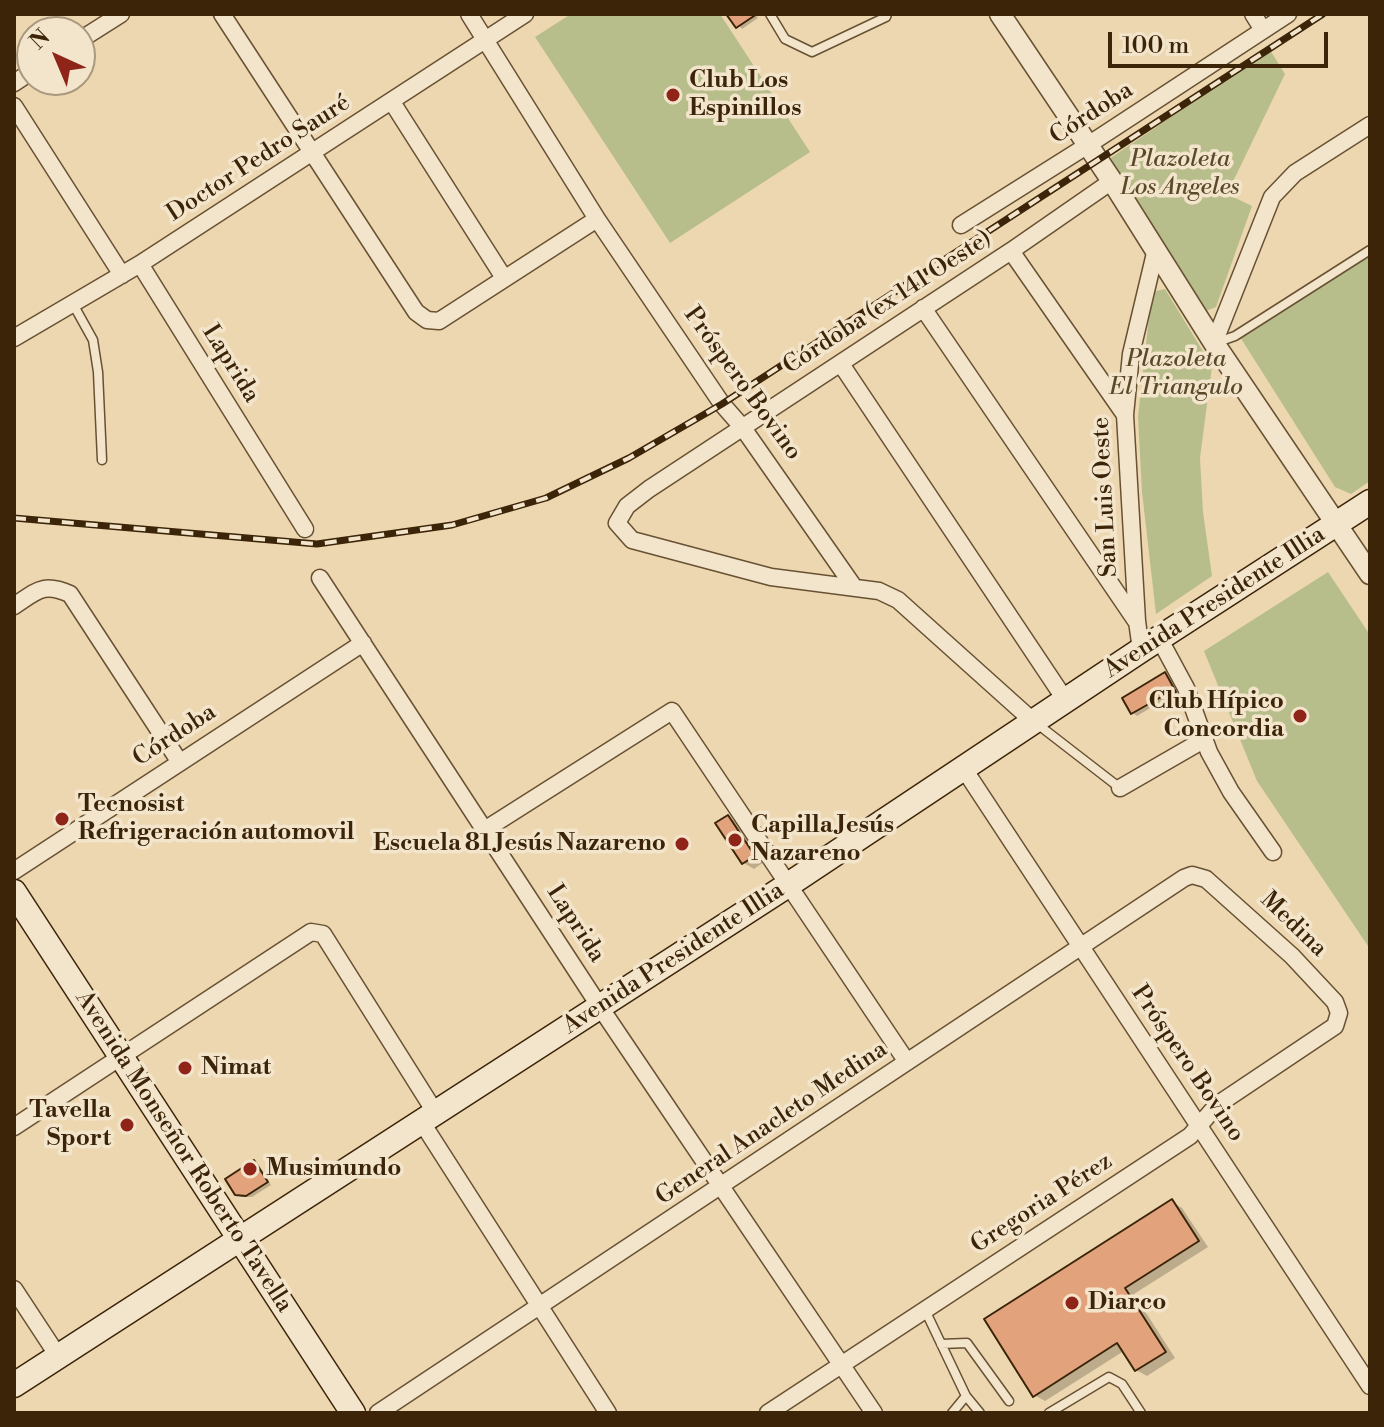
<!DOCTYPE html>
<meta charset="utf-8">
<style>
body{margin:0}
#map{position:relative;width:1384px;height:1427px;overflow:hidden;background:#edd7b0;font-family:"Libre Bodoni",serif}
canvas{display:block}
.frame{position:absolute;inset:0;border:16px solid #3b2408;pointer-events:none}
.north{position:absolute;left:16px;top:16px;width:80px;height:80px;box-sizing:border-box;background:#f3e5cc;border:2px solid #a9987e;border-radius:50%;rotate:316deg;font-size:22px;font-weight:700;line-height:32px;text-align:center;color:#3b2408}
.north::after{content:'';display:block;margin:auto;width:28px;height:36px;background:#8f2418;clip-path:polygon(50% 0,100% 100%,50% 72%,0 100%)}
.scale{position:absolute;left:1108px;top:32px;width:220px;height:36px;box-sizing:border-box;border:4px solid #3b2408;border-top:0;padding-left:10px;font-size:24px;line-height:28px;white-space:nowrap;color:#3b2408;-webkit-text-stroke:6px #f3e5cc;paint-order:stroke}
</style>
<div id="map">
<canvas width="1384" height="1427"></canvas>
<div class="frame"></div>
<div class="north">N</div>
<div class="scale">100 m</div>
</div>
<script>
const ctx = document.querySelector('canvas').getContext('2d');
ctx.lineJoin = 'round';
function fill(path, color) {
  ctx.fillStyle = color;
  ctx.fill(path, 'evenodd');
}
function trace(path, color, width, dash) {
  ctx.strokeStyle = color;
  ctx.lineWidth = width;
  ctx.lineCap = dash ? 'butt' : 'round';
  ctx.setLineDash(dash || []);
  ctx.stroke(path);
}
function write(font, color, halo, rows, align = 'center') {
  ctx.font = font + ' "Libre Bodoni",serif';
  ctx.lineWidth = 7;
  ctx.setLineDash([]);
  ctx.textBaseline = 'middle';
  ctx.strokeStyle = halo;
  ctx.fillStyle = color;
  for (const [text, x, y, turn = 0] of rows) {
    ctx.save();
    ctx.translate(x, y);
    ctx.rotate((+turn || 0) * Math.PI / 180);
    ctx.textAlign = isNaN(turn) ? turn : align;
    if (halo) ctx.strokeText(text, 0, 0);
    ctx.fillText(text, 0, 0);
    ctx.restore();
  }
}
fill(new Path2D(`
 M 571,14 L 720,14 L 810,152 L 670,243 L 535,37 Z
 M 1270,50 L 1285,74 L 1227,194 L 1252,206 L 1216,307 L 1206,311 L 1109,159 Z
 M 1370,254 L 1370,481 L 1351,494 L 1335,487 L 1240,337 Z
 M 1165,289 L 1212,366 L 1200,458 L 1203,512 L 1212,576 L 1156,614 L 1142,492 L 1138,417 L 1151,299 L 1156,291 Z
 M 1328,572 L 1370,635 L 1370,949 L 1257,781 L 1204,651 Z`), '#b8be8b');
fill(new Path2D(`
 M 729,14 L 755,14 L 758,18 L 742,29 Z
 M 1165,674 L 1169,677 L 1179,695 L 1170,700 L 1167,698 L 1137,716 L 1133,713 L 1124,699 Z
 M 728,817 L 738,823 L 764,862 L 754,869 L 744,863 Z
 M 254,1163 L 259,1165 L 271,1185 L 252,1197 L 242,1197 L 237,1194 Z
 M 1172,1202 L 1182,1208 L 1208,1247 L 1134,1294 L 1175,1358 L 1147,1376 L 1136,1370 L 1124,1351 L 1045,1401 L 1034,1395 Z`), '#0003');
const building = new Path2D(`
 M 726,14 L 757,14 L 736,28 Z
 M 1165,672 L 1176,692 L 1164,699 L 1163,696 L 1131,714 L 1122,698 Z
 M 728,815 L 755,856 L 742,864 L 715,823 Z
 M 254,1160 L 268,1182 L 246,1196 L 235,1195 L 225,1179 Z
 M 1172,1199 L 1199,1241 L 1125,1288 L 1166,1352 L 1135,1371 L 1117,1343 L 1033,1397 L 984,1319 Z`);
fill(building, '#e2a37c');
trace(building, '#3b2408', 2);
const service = new Path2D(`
 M 770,14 L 785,39 L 812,52 L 886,17 L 887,14
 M 73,304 L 93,340 L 98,372 L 102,460
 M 1215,343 L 1235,336 L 1370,250
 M 1036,723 L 1120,788
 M 925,1310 L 966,1396 L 980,1413
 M 941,1344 L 967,1343 L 1009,1401
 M 952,1413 L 966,1396
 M 1049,1413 L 1109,1377 L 1122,1384 L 1141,1413`);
const minor = new Path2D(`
 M 222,14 L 416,312 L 427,320 L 439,321 L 597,219
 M 469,14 L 597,219 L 722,404 L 743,428 L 854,587
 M 1253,14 L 1263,30
 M 80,40 L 121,14
 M 14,83 L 32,71
 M 392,102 L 504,278
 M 14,106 L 122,275
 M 961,225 L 1088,145 L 1288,14
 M 1011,251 L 1125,415
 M 140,264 L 305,529
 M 923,308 L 1136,621
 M 14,338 L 140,264 L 525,14
 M 1214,343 L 1272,197 L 1295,173 L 1370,125
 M 841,364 L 1066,701
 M 320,578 L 600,1007 L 874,1413
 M 14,606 C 37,591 43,582 70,594 L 179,761
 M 1159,638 L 1186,688 L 1209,752 L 1231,792 L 1273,852
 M 1141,650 L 1137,621 L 1125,415 L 1131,354 L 1156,249
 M 1035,723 L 898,600 L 879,591 L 771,577 L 632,540 L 617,523 L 627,506 L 649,489 L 1011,251 L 1112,181
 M 964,769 L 1370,1386
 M 1120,788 L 1205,739
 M 486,829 L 672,711 L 907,1062
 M 14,871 L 363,643
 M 421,1121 L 608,1413
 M 14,1127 L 311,932 L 323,934 L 435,1112
 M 14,1289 L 58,1356
 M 378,1413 L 1184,878 L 1192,875 L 1206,879 L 1292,956 L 1335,1002 L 1339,1013 L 1335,1026 L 1217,1105 L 1190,1136 L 768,1413`);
const tertiary = new Path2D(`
 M 1000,14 L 1112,181 L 1214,343 L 1370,574`);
const secondary = new Path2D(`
 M 14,892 L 353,1413
 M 14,1385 L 788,885 L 1141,650 L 1370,502`);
trace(service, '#685132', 11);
trace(minor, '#685132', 19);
trace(tertiary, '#685132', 23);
trace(secondary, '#3b2408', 27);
trace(service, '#f3e5cc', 8);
trace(minor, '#f3e5cc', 16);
trace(tertiary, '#f3e5cc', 20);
trace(secondary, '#f3e5cc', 24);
const rail = new Path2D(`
 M 14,518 L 317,544 L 452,525 L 546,498 L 629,458 L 722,404 L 1323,14`);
trace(rail, '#3b2408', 7);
trace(rail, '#f3e5cc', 4, [12]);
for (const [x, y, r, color] of [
 [673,95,8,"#8f2418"],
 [1300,716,8,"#8f2418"],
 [62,819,8,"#8f2418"],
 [735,840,8,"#8f2418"],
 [682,844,8,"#8f2418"],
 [185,1068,8,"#8f2418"],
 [127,1125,8,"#8f2418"],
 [250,1169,8,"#8f2418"],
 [1072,1303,8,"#8f2418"]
]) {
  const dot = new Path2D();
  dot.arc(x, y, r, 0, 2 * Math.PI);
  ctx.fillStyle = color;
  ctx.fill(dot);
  trace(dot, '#f3e5cc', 3);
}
write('bold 24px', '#3b2408', '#f3e5cc', [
 ["Club Los",689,81],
 ["Espinillos",689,109],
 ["Club Hípico",1284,702,"right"],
 ["Concordia",1284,730,"right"],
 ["Tecnosist",78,805],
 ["Refrigeración automovil",78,833],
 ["Capilla Jesús",751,826],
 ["Nazareno",751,854],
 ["Escuela 81 Jesús Nazareno",666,844,"right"],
 ["Nimat",201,1068],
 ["Tavella",111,1111,"right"],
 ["Sport",111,1139,"right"],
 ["Musimundo",266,1169],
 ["Diarco",1088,1303]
], 'left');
write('24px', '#3b2408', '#f3e5cc', [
 ["Córdoba",1092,114,-33],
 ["Doctor Pedro Sauré",259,159,-33],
 ["Córdoba (ex 141 Oeste)",888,303,-33],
 ["Laprida",230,364,58],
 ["Próspero Bovino",742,384,54],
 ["San Luis Oeste",1106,497,-93],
 ["Avenida Presidente Illia",1215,603,-33],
 ["Córdoba",175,736,-33],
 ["Laprida",575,924,57],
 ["Medina",1293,925,44],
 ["Avenida Presidente Illia",674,959,-33],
 ["Próspero Bovino",1187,1064,56],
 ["General Anacleto Medina",772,1124,-34],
 ["Avenida Monseñor Roberto Tavella",183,1152,57],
 ["Gregoria Pérez",1042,1204,-33]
]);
write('italic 24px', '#5a4a29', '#f3e5cc', [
 ["Plazoleta",1180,160],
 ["Los Angeles",1180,188],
 ["Plazoleta",1176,360],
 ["El Triangulo",1176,388]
]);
</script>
